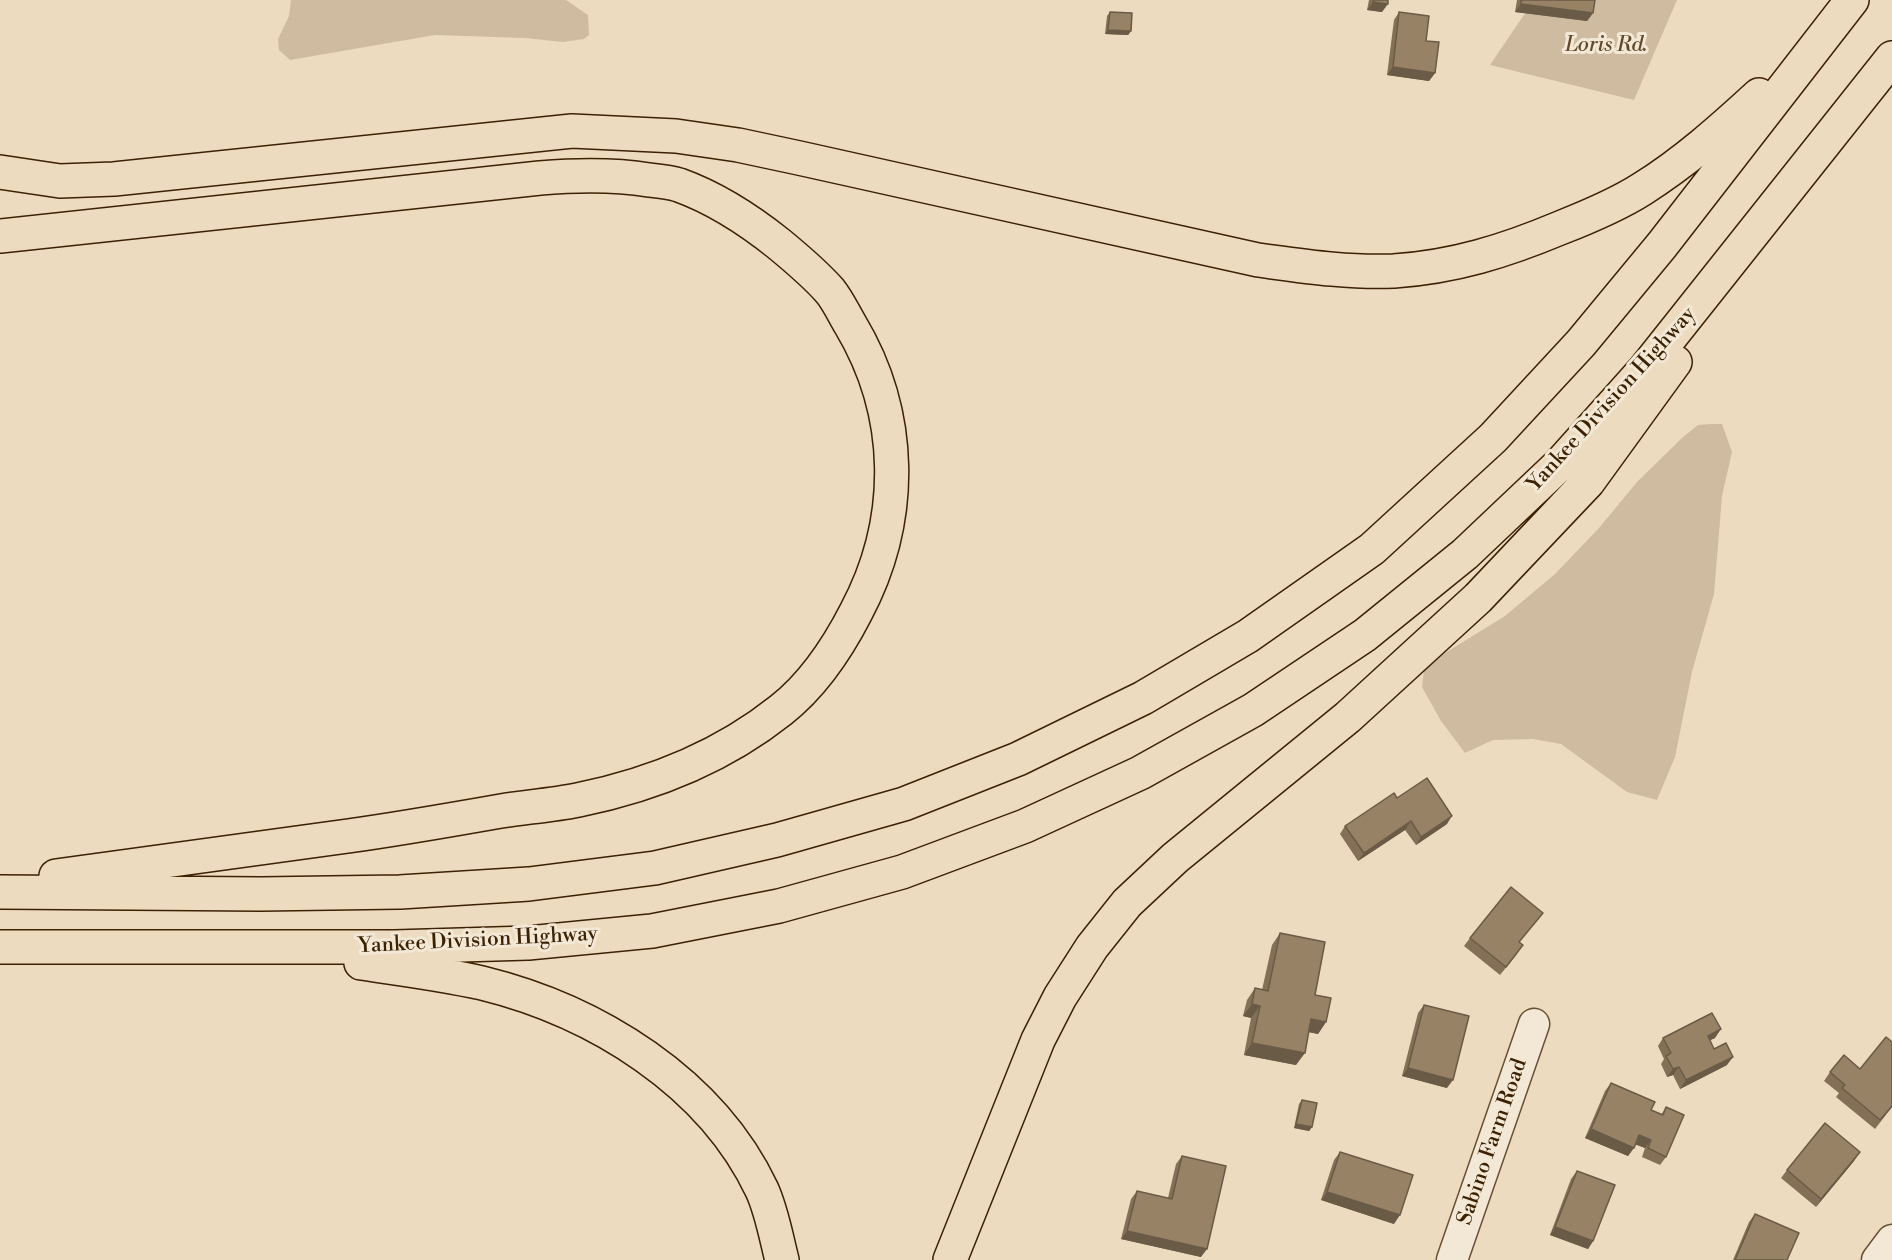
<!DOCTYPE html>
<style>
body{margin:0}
canvas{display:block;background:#eddbc0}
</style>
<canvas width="1892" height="1260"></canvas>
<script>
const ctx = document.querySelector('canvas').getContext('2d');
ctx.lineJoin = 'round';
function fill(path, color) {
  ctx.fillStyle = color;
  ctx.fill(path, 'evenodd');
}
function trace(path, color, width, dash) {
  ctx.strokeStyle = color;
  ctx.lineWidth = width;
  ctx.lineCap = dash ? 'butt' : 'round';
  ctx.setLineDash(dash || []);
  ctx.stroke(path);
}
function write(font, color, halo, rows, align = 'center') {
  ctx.font = font + ' "Libre Bodoni",serif';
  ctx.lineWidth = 6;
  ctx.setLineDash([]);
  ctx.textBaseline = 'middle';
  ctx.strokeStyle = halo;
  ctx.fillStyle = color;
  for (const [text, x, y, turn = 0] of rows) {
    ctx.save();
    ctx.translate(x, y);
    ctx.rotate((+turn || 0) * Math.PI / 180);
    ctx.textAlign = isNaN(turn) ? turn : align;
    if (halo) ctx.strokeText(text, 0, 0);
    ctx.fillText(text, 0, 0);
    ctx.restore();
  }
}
fill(new Path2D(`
 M 291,0 L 566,0 L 588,15 L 589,35 L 584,39 L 563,42 L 525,38 L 435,35 L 290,60 L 279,50 L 278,39 L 289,16 Z
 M 1534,0 L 1677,0 L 1634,100 L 1490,65 Z
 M 1711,424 L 1722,424 L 1732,452 L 1722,496 L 1714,594 L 1692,672 L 1675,757 L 1657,800 L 1627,792 L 1561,744 L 1533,739 L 1493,740 L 1465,753 L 1441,721 L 1422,687 L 1424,670 L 1445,653 L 1505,616 L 1555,574 L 1599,528 L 1637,482 L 1683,437 L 1698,425 Z`), '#cfbba0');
const street = new Path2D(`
 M 1452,1260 L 1534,1024
 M 1877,1260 L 1892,1240`);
const highway = new Path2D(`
 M 0,172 L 60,181 L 114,179 L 572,131 L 676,136 L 738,145 L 799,158 L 1258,260 C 1303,266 1348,273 1394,271 C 1454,267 1505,251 1560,228 C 1588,217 1617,205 1642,189 C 1685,162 1722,129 1759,95
 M 0,236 L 540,178 C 577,175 612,174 649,180 C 659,181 670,182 679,185 C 715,198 749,220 779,244 C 796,258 815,274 830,291 C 838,301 844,314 850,324 C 904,414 905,520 856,612 C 837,649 814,684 781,710 C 722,757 652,785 578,800 C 553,805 527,807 501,811 C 450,820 399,829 348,836 C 251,849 154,862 56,876
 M 0,892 L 261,894 L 400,892 L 529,884 L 655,868 L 777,840 L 904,804 L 1018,759 L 1143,698 L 1248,636 L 1372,549 L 1493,438 L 1581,343 L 1662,245 L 1852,0
 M 0,947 L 394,947 L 528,943 L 652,931 L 779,906 L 902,872 L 1025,826 L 1140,773 L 1253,710 L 1365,635 L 1465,554 L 1560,464 L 1645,369 L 1892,58
 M 361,963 C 402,969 442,974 482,983 C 596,1011 711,1082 762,1190 C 772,1212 776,1237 782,1260
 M 950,1260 L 1038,1040 L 1060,997 L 1092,947 L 1127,903 L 1175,858 L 1348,717 L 1478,598 L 1588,482 L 1675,362`);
trace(street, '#685032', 33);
trace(highway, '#3c2103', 36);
trace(street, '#f3e8d6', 30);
trace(highway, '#eddbc0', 33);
fill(new Path2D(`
 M 1369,0 L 1388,0 L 1382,12 L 1367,10 Z
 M 1517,0 L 1595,0 L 1593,13 L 1587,21 L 1515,12 Z
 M 1110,12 L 1131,31 L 1128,35 L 1105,34 L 1107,16 Z
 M 1399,12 L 1426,41 L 1435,73 L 1429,81 L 1387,75 L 1394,20 Z
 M 1397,798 L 1447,824 L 1416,845 L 1405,830 L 1358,861 L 1340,834 L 1345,826 Z
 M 1543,913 L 1519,942 L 1517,954 L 1500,975 L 1464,946 L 1470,938 Z
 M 1280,933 L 1315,995 L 1326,1022 L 1318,1034 L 1309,1032 L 1296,1065 L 1244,1055 L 1251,1018 L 1243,1016 L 1247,1000 L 1255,988 L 1262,990 L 1272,945 Z
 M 1424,1005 L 1447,1088 L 1402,1076 L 1418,1013 Z
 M 1663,1038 L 1715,1038 L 1710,1040 L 1714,1049 L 1727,1065 L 1680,1089 L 1673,1075 L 1667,1077 L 1661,1064 L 1664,1059 L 1658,1046 Z
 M 1830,1072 L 1892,1107 L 1875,1129 L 1836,1097 L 1839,1093 L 1824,1081 Z
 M 1611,1083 L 1651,1110 L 1661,1115 L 1666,1107 L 1666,1157 L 1660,1165 L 1642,1157 L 1645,1148 L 1636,1144 L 1628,1156 L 1585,1138 L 1605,1091 Z
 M 1302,1100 L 1312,1127 L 1309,1131 L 1294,1128 L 1299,1104 Z
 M 1340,1152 L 1394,1224 L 1321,1200 L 1334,1160 Z
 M 1182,1156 L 1201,1257 L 1121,1239 L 1131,1199 L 1137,1191 L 1168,1198 L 1176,1164 Z
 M 1854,1161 L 1816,1207 L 1781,1178 L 1787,1170 Z
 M 1577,1171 L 1593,1241 L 1588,1249 L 1550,1235 L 1571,1179 Z
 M 1755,1214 L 1787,1260 L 1733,1260 L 1749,1222 Z`), '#837057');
fill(new Path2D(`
 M 1373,2 L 1388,4 L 1382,12 L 1367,10 Z
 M 1521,4 L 1593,13 L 1587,21 L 1515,12 Z
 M 1108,30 L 1131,31 L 1128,35 L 1105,34 Z
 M 1393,67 L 1435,73 L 1429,81 L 1387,75 Z
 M 1452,816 L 1447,824 L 1416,845 L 1421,837 Z
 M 1411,821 L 1405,830 L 1358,861 L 1364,853 Z
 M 1252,1004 L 1260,1006 L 1251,1018 L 1243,1016 Z
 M 1311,1019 L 1326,1022 L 1318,1034 L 1303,1031 Z
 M 1721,1029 L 1715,1038 L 1702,1044 L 1708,1036 Z
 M 1252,1043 L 1305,1053 L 1296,1065 L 1244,1055 Z
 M 1733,1057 L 1727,1065 L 1680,1089 L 1686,1080 Z
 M 1679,1067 L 1673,1075 L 1667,1077 L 1673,1069 Z
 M 1408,1068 L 1453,1080 L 1447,1088 L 1402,1076 Z
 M 1296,1124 L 1312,1127 L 1309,1131 L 1294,1128 Z
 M 1591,1129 L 1634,1148 L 1628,1156 L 1585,1138 Z
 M 1639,1135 L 1651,1140 L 1645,1148 L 1634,1144 Z
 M 1860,1152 L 1854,1161 L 1816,1207 L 1821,1199 Z
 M 1327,1192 L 1400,1215 L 1394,1224 L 1321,1200 Z
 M 1555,1227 L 1593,1241 L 1588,1249 L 1550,1235 Z
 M 1127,1231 L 1207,1249 L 1201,1257 L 1121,1239 Z`), '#6a5b47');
const building = new Path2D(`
 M 1374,0 L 1388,0 L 1388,4 L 1373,2 Z
 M 1521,0 L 1595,0 L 1593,13 L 1521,4 Z
 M 1110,12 L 1132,13 L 1131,31 L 1108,30 Z
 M 1399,12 L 1429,16 L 1426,41 L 1439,42 L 1435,73 L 1393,67 Z
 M 1427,778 L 1452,816 L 1421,837 L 1411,821 L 1364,853 L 1345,826 L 1394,793 L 1397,798 Z
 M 1511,887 L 1543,913 L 1519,942 L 1523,945 L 1506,967 L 1470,938 Z
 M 1280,933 L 1325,942 L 1315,995 L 1331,998 L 1326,1022 L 1311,1019 L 1305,1053 L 1252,1043 L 1260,1006 L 1252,1004 L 1255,988 L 1268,991 Z
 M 1424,1005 L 1469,1016 L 1453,1080 L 1408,1068 Z
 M 1712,1013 L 1721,1029 L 1708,1036 L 1714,1049 L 1726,1043 L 1733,1057 L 1686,1080 L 1679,1067 L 1673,1069 L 1666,1056 L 1671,1053 L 1663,1038 Z
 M 1886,1037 L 1892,1042 L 1892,1106 L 1880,1120 L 1842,1088 L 1845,1085 L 1830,1072 L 1844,1055 L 1860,1069 Z
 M 1611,1083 L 1655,1102 L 1651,1110 L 1663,1115 L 1666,1107 L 1684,1115 L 1666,1157 L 1648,1148 L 1651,1140 L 1639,1135 L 1634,1148 L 1591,1129 Z
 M 1302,1100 L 1317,1103 L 1312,1127 L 1296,1124 Z
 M 1825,1123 L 1860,1152 L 1821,1199 L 1787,1170 Z
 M 1340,1152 L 1413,1175 L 1400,1215 L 1327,1192 Z
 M 1182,1156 L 1226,1166 L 1207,1249 L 1127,1231 L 1137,1191 L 1172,1199 Z
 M 1577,1171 L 1615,1185 L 1593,1241 L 1555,1227 Z
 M 1755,1214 L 1799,1233 L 1787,1260 L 1735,1260 Z`);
fill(building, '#988265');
trace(building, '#6a5b47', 1.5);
write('italic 21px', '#61482a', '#f3e8d6', [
 ["Loris Rd.",1606,46]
]);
write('21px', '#3c2103', '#f3e8d6', [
 ["Yankee Division Highway",1612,400,-48],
 ["Yankee Division Highway",478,941,-3],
 ["Sabino Farm Road",1493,1142,-71]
]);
</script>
